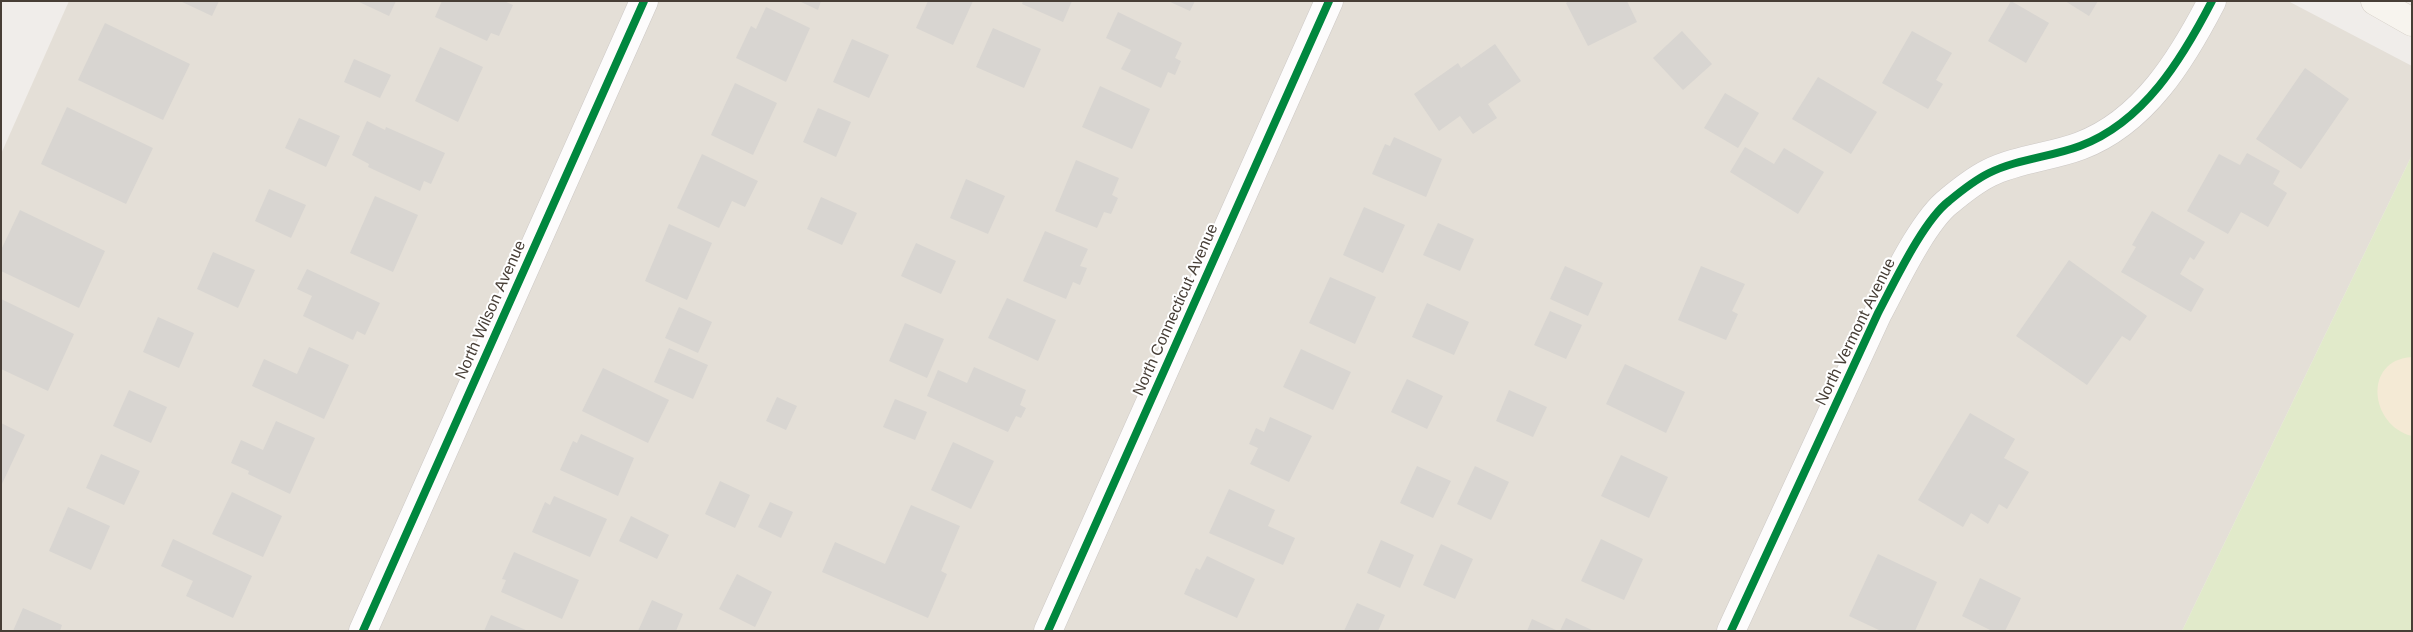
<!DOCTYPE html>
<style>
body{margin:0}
#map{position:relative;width:2413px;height:632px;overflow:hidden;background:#f0edea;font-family:Arial,sans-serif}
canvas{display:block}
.frame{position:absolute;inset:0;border:2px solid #473e36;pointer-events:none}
</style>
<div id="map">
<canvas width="2413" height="632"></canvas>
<div class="frame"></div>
</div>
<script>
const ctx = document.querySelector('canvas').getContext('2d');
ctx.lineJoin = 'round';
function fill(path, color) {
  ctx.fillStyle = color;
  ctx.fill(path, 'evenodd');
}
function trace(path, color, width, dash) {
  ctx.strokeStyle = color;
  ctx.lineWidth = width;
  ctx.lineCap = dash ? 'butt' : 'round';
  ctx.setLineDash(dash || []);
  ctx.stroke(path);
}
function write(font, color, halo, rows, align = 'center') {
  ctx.font = font + ' Arial,sans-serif';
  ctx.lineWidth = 4;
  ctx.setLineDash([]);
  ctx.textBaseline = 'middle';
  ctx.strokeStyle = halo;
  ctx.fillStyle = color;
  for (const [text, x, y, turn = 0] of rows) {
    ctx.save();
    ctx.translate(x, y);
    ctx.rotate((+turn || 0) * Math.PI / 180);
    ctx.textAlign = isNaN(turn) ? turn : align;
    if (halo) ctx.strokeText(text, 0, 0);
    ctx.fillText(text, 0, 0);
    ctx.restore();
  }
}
fill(new Path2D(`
 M 69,1 L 2288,1 L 2412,66 L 2412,155 L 2182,631 L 1,631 L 1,154 Z`), '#e4dfd7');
fill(new Path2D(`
 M 2412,155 L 2412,631 L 2182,631 Z`), '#e1eaca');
fill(new Path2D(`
 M 2412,357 L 2412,436 C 2370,426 2362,360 2412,357 Z`), '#f4ead5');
fill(new Path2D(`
 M 180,1 L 219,1 L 212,16 Z
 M 357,1 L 396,1 L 389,16 Z
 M 442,1 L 504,1 L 513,5 L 499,36 L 491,33 L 487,41 L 435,17 Z
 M 799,1 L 821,1 L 818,10 Z
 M 928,1 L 973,1 L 953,45 L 916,28 Z
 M 1023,1 L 1072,1 L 1063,22 L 1022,4 Z
 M 1168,1 L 1195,1 L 1190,11 Z
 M 1569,1 L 1627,1 L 1637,22 L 1588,46 L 1566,3 Z
 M 2011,1 L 2049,23 L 2026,63 L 1988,41 Z
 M 2065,1 L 2098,1 L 2089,16 Z
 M 766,7 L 810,28 L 786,82 L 736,58 L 751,26 L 756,29 Z
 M 1118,12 L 1182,43 L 1175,58 L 1181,61 L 1175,75 L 1168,72 L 1161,88 L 1121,69 L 1131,50 L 1106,38 Z
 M 105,23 L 190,64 L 163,120 L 78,80 Z
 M 993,28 L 1041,49 L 1024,88 L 976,67 Z
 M 1682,31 L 1712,64 L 1683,90 L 1653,58 Z
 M 1912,31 L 1952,53 L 1936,80 L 1943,84 L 1928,109 L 1882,83 Z
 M 852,39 L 889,55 L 869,98 L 833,82 Z
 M 1495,44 L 1521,81 L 1488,104 L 1497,118 L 1473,134 L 1460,116 L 1439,131 L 1414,94 L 1458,63 L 1461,68 Z
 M 440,47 L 483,67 L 458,122 L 415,101 Z
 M 354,59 L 391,75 L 380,98 L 344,82 Z
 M 2305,68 L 2349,99 L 2301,169 L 2256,139 Z
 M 1818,77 L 1877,112 L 1851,154 L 1792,119 Z
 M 735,83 L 777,103 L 753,155 L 711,135 Z
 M 1100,86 L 1150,109 L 1132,149 L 1082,127 Z
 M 1725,93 L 1759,113 L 1738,148 L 1704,128 Z
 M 67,107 L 153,148 L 126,204 L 41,164 Z
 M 818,108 L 851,122 L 836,157 L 803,142 Z
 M 299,118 L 340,136 L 326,167 L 285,148 Z
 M 367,121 L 385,130 L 386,127 L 445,153 L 431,184 L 424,181 L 420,191 L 368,167 L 369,164 L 352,155 Z
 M 1394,137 L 1442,159 L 1426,197 L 1372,174 L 1385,144 L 1390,146 Z
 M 1745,147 L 1774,164 L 1784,148 L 1824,172 L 1798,214 L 1730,172 Z
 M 2247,153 L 2280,171 L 2273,184 L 2287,193 L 2268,227 L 2241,212 L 2228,234 L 2187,211 L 2219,154 L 2240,165 Z
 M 702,154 L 758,181 L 745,207 L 732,201 L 719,228 L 677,208 Z
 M 1076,160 L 1119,178 L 1112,195 L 1118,198 L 1111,214 L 1104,212 L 1097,228 L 1055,211 Z
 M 966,179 L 1005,196 L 988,234 L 950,218 Z
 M 269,189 L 306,205 L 291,238 L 255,221 Z
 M 375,196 L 418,215 L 393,272 L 350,253 Z
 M 821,197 L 857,213 L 842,245 L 807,229 Z
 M 1364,207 L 1405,225 L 1383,273 L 1343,255 Z
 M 20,210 L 105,251 L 79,308 L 1,271 L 1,250 Z
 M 2152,211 L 2205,242 L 2194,260 L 2190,257 L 2180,274 L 2204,289 L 2191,312 L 2121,272 L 2136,247 L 2132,245 Z
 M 1438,223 L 1474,239 L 1460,271 L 1423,255 Z
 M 669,224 L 712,243 L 687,300 L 645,281 Z
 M 1045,231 L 1088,249 L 1080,266 L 1087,268 L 1080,285 L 1073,282 L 1066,299 L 1023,281 Z
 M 916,243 L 956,261 L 941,294 L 901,276 Z
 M 213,252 L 255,270 L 238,308 L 197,289 Z
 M 2069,260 L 2147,316 L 2130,341 L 2122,336 L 2087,385 L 2016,336 Z
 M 1565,266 L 1603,283 L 1588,316 L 1550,299 Z
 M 1701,266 L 1745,284 L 1732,311 L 1738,314 L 1726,340 L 1678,320 Z
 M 307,269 L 380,303 L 365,335 L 357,331 L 353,340 L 303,316 L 312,296 L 297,289 Z
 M 1330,277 L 1376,297 L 1355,344 L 1309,323 Z
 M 1007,298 L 1056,320 L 1038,361 L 988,338 Z
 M 1,299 L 74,334 L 48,391 L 1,369 Z
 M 1427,303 L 1469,322 L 1454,355 L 1412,337 Z
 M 679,307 L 712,322 L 698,353 L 665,338 Z
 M 1550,311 L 1582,325 L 1566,359 L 1534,345 Z
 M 158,317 L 194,333 L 179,368 L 143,352 Z
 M 905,323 L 944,339 L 927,378 L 889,361 Z
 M 309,347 L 349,365 L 324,419 L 252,386 L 264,359 L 297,374 Z
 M 669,348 L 708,365 L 693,399 L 654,382 Z
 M 1301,349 L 1351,372 L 1333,410 L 1283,387 Z
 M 1625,364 L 1685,392 L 1666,433 L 1606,404 Z
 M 974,367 L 1026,390 L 1020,405 L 1026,408 L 1021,418 L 1016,416 L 1008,432 L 927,396 L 938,370 L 967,383 Z
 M 603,368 L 669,400 L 648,443 L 582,411 Z
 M 1407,379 L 1443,396 L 1427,429 L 1391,412 Z
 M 129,390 L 167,407 L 151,443 L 113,426 Z
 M 1509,390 L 1547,407 L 1533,437 L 1496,421 Z
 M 777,397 L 797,406 L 786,430 L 766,421 Z
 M 895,399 L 927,412 L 915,440 L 883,427 Z
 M 1970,413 L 2015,439 L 2004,458 L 2029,472 L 2007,509 L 1999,504 L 1988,524 L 1971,513 L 1963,527 L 1918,500 Z
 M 1270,417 L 1312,436 L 1289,482 L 1250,464 L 1258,448 L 1249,444 L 1256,428 L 1264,432 Z
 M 276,421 L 315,438 L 290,494 L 248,474 L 249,471 L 231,463 L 241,440 L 263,450 Z
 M 1,423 L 25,435 L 1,486 Z
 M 581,434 L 634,458 L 618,496 L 560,470 L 573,441 L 577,443 Z
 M 953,442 L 994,461 L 971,509 L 931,490 Z
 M 101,454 L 140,471 L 124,505 L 86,488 Z
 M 1621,455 L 1668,477 L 1649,518 L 1601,496 Z
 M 1417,466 L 1451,481 L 1433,518 L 1400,503 Z
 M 1475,466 L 1509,482 L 1491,520 L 1457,504 Z
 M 720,481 L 750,495 L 735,528 L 705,514 Z
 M 1229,489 L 1275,510 L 1268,526 L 1295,538 L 1283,565 L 1209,533 Z
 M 232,492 L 282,516 L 263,557 L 212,534 Z
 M 554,496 L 607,519 L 590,557 L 532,532 L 545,502 L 550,505 Z
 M 770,502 L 793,512 L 781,538 L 758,527 Z
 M 911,505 L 960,526 L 941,571 L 947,574 L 928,618 L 822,572 L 835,542 L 885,564 Z
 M 68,507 L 110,526 L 91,570 L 49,551 Z
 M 631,516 L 669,535 L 657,559 L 619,541 Z
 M 173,539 L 252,576 L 233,618 L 186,596 L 193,581 L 161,566 Z
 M 1601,539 L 1643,559 L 1624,600 L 1581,581 Z
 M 1381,540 L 1414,555 L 1400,588 L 1367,573 Z
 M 1441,544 L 1473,559 L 1455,599 L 1423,585 Z
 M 514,552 L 579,580 L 562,619 L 501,592 L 506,580 L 502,579 Z
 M 1878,554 L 1937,582 L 1915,631 L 1881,631 L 1849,616 Z
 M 1207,556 L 1255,579 L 1237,618 L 1184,594 L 1196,568 L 1200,570 Z
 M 737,574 L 772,592 L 755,627 L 719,609 Z
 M 1980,578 L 2021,598 L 2005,631 L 1992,631 L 1962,616 Z
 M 652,600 L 683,614 L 676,631 L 638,631 Z
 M 1357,603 L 1385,615 L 1378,631 L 1344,631 Z
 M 23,608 L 62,625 L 60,631 L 13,631 Z
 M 491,615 L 528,631 L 484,631 Z
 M 1566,618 L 1594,631 L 1560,631 Z
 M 1532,619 L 1558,631 L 1527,631 Z`), '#d8d5d1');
const street = new Path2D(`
 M 363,631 L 644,1
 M 1048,631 L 1329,1
 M 1731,631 L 1878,313 C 1894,283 1923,221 1949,201 C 1961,191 1975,180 1989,173 C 2017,159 2051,157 2080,146 C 2144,122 2182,59 2212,1`);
const secondary = new Path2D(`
 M 2375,1 L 2412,22`);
trace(street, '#cdc9c6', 29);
trace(secondary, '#d1cbc2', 29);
trace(street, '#fdfcfc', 28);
trace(secondary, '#f7f4ee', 28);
trace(new Path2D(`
 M 363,631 L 644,1
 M 1048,631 L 1329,1
 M 1731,631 L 1878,313 C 1894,283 1923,221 1949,201 C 1961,191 1975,180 1989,173 C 2017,159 2051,157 2080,146 C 2144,122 2182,59 2212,1`), '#00873e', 8);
write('16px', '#473e36', '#fff', [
 ["North Wilson Avenue",491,310,-66],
 ["North Connecticut Avenue",1176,310,-66],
 ["North Vermont Avenue",1856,332,-64]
]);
</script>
